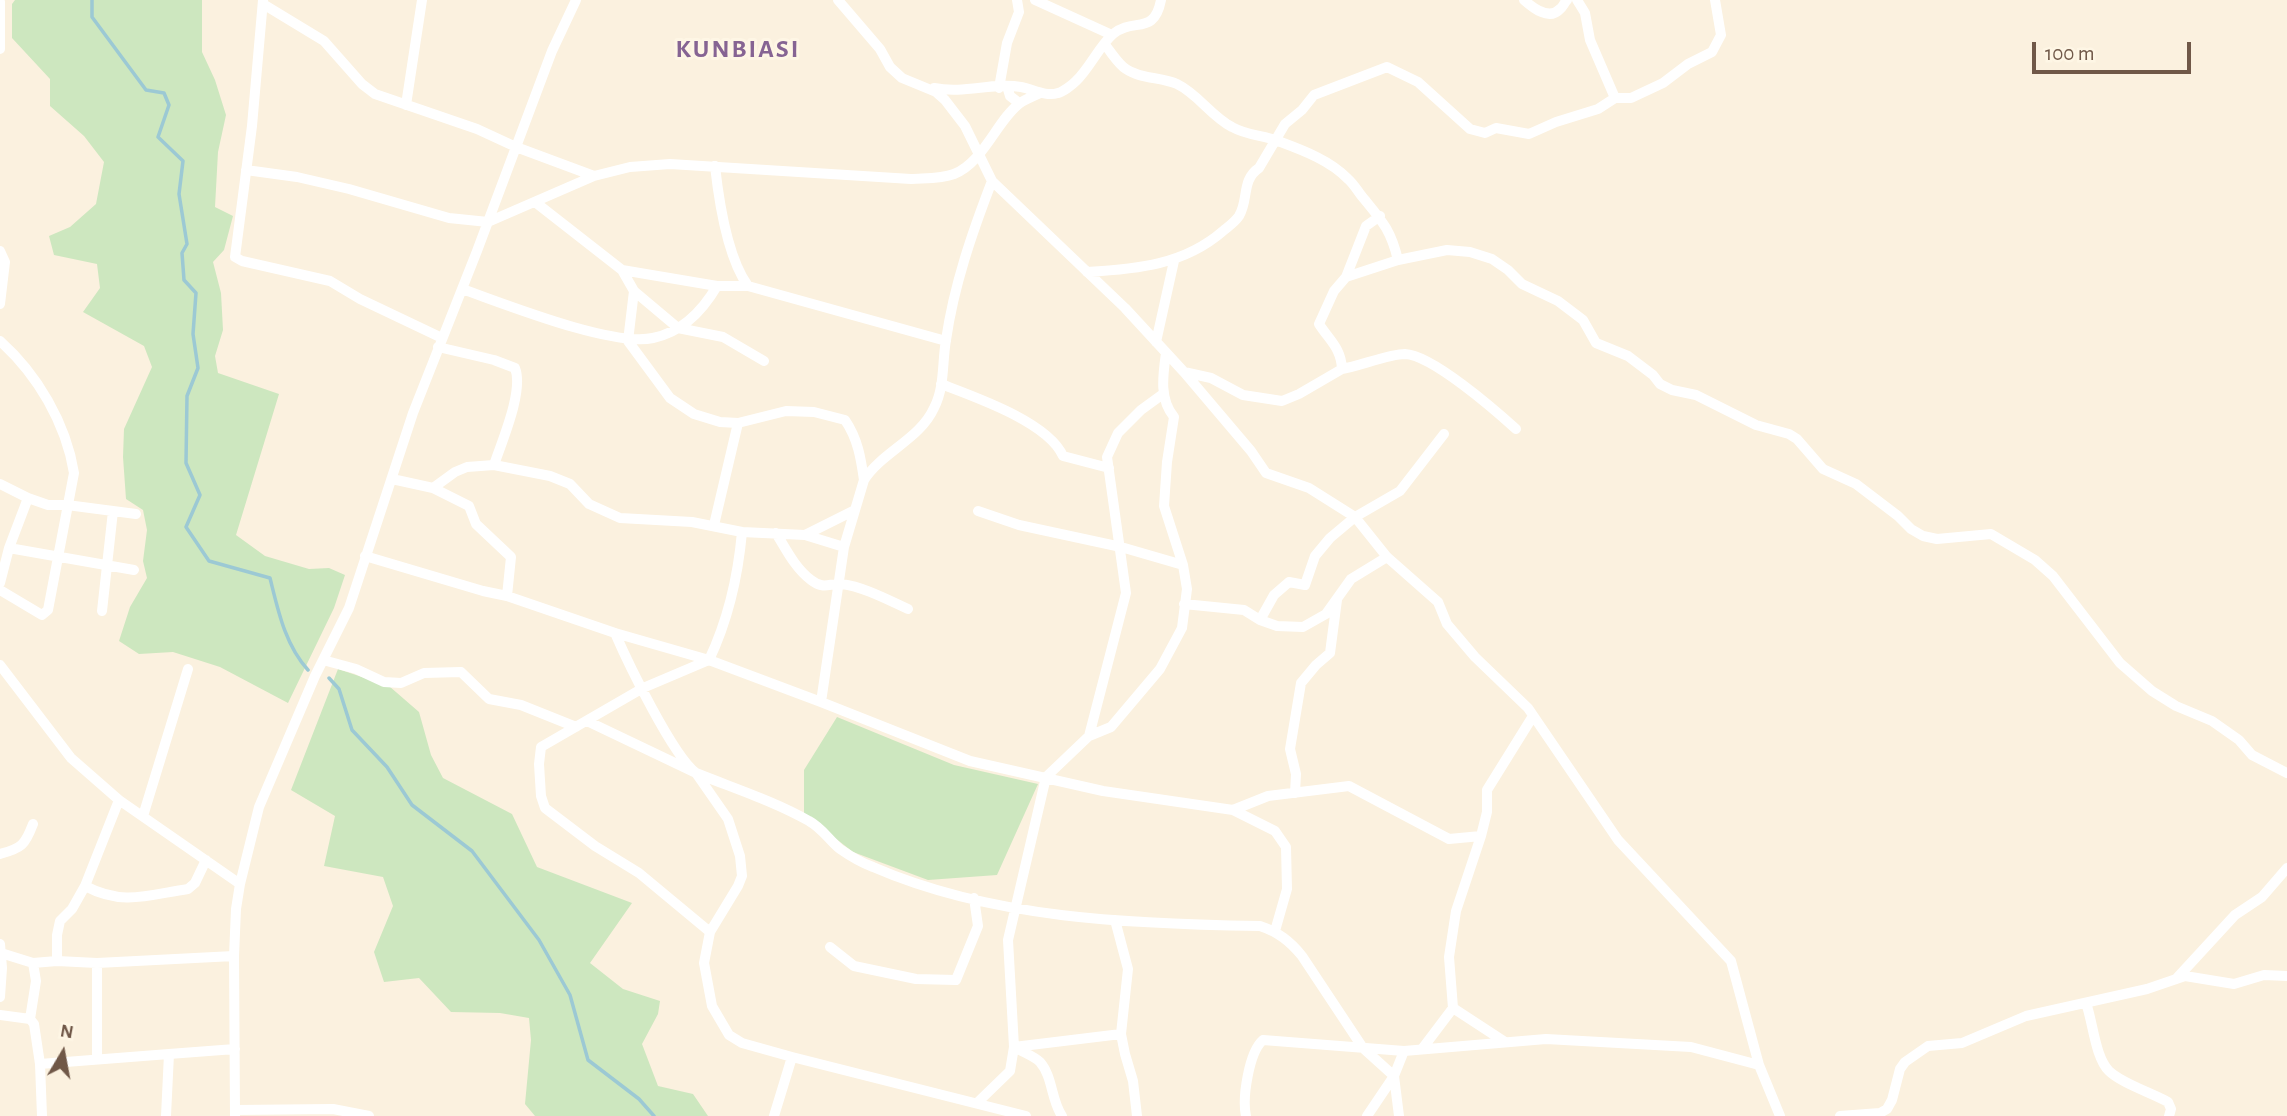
<!DOCTYPE html>
<style>
body{margin:0}
#map{position:relative;width:2287px;height:1116px;overflow:hidden;background:#fbf1df;font-family:"Alegreya Sans",sans-serif}
canvas{display:block}
.north{position:absolute;left:28px;top:1018px;width:70px;height:70px;-webkit-text-stroke:5px #fef6e5;paint-order:stroke;rotate:10deg;font-size:19px;font-weight:700;line-height:28px;text-align:center;color:#705848}
.north::after{content:'';display:block;margin:auto;width:24px;height:32px;background:#705848;clip-path:polygon(50% 0,100% 100%,50% 72%,0 100%)}
.scale{position:absolute;left:2032px;top:42px;width:159px;height:32px;box-sizing:border-box;border:4px solid #705848;border-top:0;padding-left:9px;font-size:21px;line-height:24px;white-space:nowrap;color:#705848;-webkit-text-stroke:5px #fef6e5;paint-order:stroke}
</style>
<div id="map">
<canvas width="2287" height="1116"></canvas>
<div class="north">N</div>
<div class="scale">100 m</div>
</div>
<script>
const ctx = document.querySelector('canvas').getContext('2d');
ctx.lineJoin = 'round';
function fill(path, color) {
  ctx.fillStyle = color;
  ctx.fill(path, 'evenodd');
}
function trace(path, color, width, dash) {
  ctx.strokeStyle = color;
  ctx.lineWidth = width;
  ctx.lineCap = dash ? 'butt' : 'round';
  ctx.setLineDash(dash || []);
  ctx.stroke(path);
}
function write(font, color, halo, rows, align = 'center') {
  ctx.font = font + ' "Alegreya Sans",sans-serif';
  ctx.lineWidth = 6;
  ctx.setLineDash([]);
  ctx.textBaseline = 'middle';
  ctx.strokeStyle = halo;
  ctx.fillStyle = color;
  for (const [text, x, y, turn = 0] of rows) {
    ctx.save();
    ctx.translate(x, y);
    ctx.rotate((+turn || 0) * Math.PI / 180);
    ctx.textAlign = isNaN(turn) ? turn : align;
    if (halo) ctx.strokeText(text, 0, 0);
    ctx.fillText(text, 0, 0);
    ctx.restore();
  }
}
fill(new Path2D(`
 M 15,0 L 202,0 L 202,52 L 215,80 L 226,115 L 218,152 L 215,207 L 233,216 L 224,250 L 213,262 L 221,293 L 223,330 L 215,356 L 218,373 L 279,394 L 236,535 L 265,556 L 309,569 L 329,568 L 345,575 L 334,608 L 288,703 L 220,667 L 173,652 L 139,654 L 119,641 L 130,607 L 147,578 L 143,561 L 147,530 L 143,510 L 126,499 L 123,457 L 124,429 L 152,367 L 144,346 L 83,312 L 100,288 L 97,264 L 54,255 L 49,236 L 70,227 L 96,204 L 104,162 L 84,136 L 50,106 L 50,79 L 12,38 L 12,4 Z
 M 338,669 L 389,686 L 419,712 L 431,755 L 443,778 L 512,814 L 537,867 L 632,903 L 590,963 L 623,989 L 660,1001 L 658,1014 L 642,1044 L 658,1086 L 693,1094 L 708,1116 L 535,1116 L 525,1104 L 531,1040 L 529,1018 L 500,1013 L 451,1012 L 419,978 L 384,982 L 374,952 L 393,906 L 383,877 L 324,866 L 335,816 L 291,790 Z
 M 837,717 L 954,765 L 1038,784 L 997,875 L 928,880 L 853,852 L 804,814 L 804,770 Z`), '#cde7bf');
trace(new Path2D(`
 M 92,0 L 92,17 L 146,90 L 164,93 L 169,105 L 158,137 L 183,161 L 179,194 L 187,244 L 182,253 L 184,280 L 196,293 L 193,334 L 198,368 L 187,396 L 186,463 L 200,495 L 186,527 L 209,561 L 270,578 C 278,610 285,645 308,670
 M 329,678 L 339,689 L 352,730 L 387,767 L 412,805 L 472,851 L 539,940 L 570,995 L 588,1060 L 639,1099 L 654,1116`), '#9cc9d4', 3.5);
trace(new Path2D(`
 M 263,0 L 252,126 L 235,257 L 242,261 L 330,281 L 360,299 L 442,338
 M 838,0 L 880,49 L 890,67 L 902,78 L 936,92 L 945,100 L 965,126 L 992,181 L 1125,308 L 1184,372 L 1251,451 L 1266,473 L 1309,488 L 1355,517 L 1387,557 L 1438,602 L 1447,624 L 1475,657 L 1528,708 L 1618,840 L 1731,961 L 1759,1065 L 1780,1116
 M 1035,0 L 1112,35
 M 1524,0 C 1533,8 1549,21 1560,9 C 1563,7 1564,3 1567,0
 M 1577,0 L 1585,13 L 1590,40 L 1615,98
 M 0,2 L 0,49
 M 263,4 L 324,41 L 362,84 L 375,94 L 477,129 L 516,147 L 594,176
 M 1105,45 C 1112,53 1118,64 1126,69 C 1140,79 1162,77 1177,84 C 1198,94 1211,116 1232,127 C 1248,136 1263,135 1278,141 C 1302,150 1330,160 1348,179 C 1355,185 1359,194 1365,200 C 1383,222 1391,231 1398,260
 M 1007,86 L 1010,96 L 1019,103
 M 934,88 C 965,94 993,82 1021,87 C 1033,89 1045,97 1058,93 C 1063,92 1072,85 1076,81 C 1089,69 1100,45 1113,34 C 1134,17 1154,36 1161,0
 M 999,88 L 1007,43 L 1019,12 L 1017,0
 M 406,105 L 422,0
 M 715,166 C 719,202 727,257 748,286
 M 246,170 L 297,177 L 349,189 L 449,218 L 488,222 L 594,176 L 630,167 L 670,164 L 911,179 C 925,178 941,179 954,174 C 984,162 997,120 1020,103 C 1026,99 1034,96 1040,93
 M 535,202 L 622,270 L 717,286 L 748,286 L 946,341
 M 0,251 L 5,262 L 0,304
 M 622,270 L 634,291 L 628,341 L 670,398 L 694,414 L 720,422 L 738,423 L 786,411 L 814,412 L 845,420 C 858,439 861,459 864,480
 M 1087,272 C 1137,269 1184,265 1223,231 C 1229,226 1235,222 1239,216 C 1249,200 1241,180 1259,168 L 1285,124 L 1302,110 L 1314,95 L 1387,67 L 1418,82 L 1470,129 L 1485,133 L 1496,128 L 1529,134 L 1556,122 L 1598,109 L 1615,98 L 1631,98 L 1663,83 L 1688,64 L 1712,52 L 1721,35 L 1715,0
 M 1346,277 L 1366,226 L 1380,216
 M 462,289 C 505,304 612,347 653,338 C 682,332 703,310 717,286
 M 634,291 L 678,328 L 723,337 L 764,361
 M 0,341 C 37,374 66,423 74,473 L 48,610 L 42,615 L 0,590
 M 1156,342 L 1174,261
 M 438,347 L 494,360 L 515,368 C 524,391 502,441 494,465
 M 1342,369 C 1360,366 1389,354 1405,354 C 1432,355 1495,410 1516,429
 M 1184,372 L 1211,378 L 1243,395 L 1282,401 L 1299,394 L 1342,369 C 1341,348 1330,341 1319,324 L 1334,291 L 1346,277 L 1398,260 L 1447,250 L 1470,252 L 1492,259 L 1508,270 L 1522,284 L 1558,301 L 1583,320 L 1596,343 L 1628,356 L 1653,375 L 1660,384 L 1672,390 L 1696,395 L 1756,425 L 1789,434 L 1797,439 L 1823,469 L 1856,484 L 1898,516 L 1911,529 L 1923,536 L 1937,539 L 1991,534 L 2035,560 L 2053,576 L 2120,663 L 2152,691 L 2176,706 L 2212,721 L 2239,740 L 2252,755 L 2287,773
 M 941,384 C 975,397 1048,422 1063,456 L 1109,468
 M 392,479 L 433,488 L 469,506 L 476,524 L 511,557 L 507,596
 M 0,484 L 28,498 L 48,505 L 67,505 L 136,514
 M 433,488 L 455,472 L 467,467 L 494,465 L 550,476 L 570,484 L 589,504 L 620,518 L 692,522 L 742,532
 M 978,511 L 1019,525 L 1121,547 L 1183,565
 M 714,525 L 738,423
 M 776,533 C 786,549 795,568 811,580 C 824,590 829,583 842,584 C 864,587 888,600 908,609
 M 805,535 L 855,510
 M 9,548 L 134,570
 M 365,556 L 483,591 L 507,596 L 615,633 L 709,660 L 821,702 L 970,761 L 1103,791 L 1233,810 L 1275,831 L 1286,847 L 1287,889 L 1275,931
 M 0,583 L 9,548 L 28,498
 M 1184,604 L 1244,610 L 1260,620 L 1277,626 L 1303,627 L 1326,614 L 1351,579 L 1387,557
 M 102,611 L 113,511
 M 1260,620 L 1274,595 L 1289,582 L 1305,585 L 1315,556 L 1330,538 L 1355,517 L 1400,491 L 1444,434
 M 615,633 C 628,663 673,756 696,773 C 733,788 774,801 809,821 C 822,828 829,840 840,849 C 850,856 862,863 873,867 C 993,919 1131,924 1260,926 C 1278,932 1290,941 1302,956 L 1363,1048 L 1394,1076 L 1399,1116
 M 323,660 L 356,669 L 384,682 L 401,683 L 424,673 L 461,672 L 489,699 L 521,705 L 576,727
 M 0,665 L 71,758 L 119,800 L 240,884
 M 821,702 L 844,547 L 864,480 C 882,452 920,439 934,408 C 945,387 942,362 946,340 C 954,285 972,233 992,181
 M 587,721 L 696,773 L 728,819 L 740,856 L 742,876 L 738,886 L 710,932 L 704,963 L 712,1006 L 729,1035 L 742,1043 L 792,1057 L 1026,1116
 M 1089,736 L 1111,727 L 1160,669 L 1182,628 L 1187,589 L 1183,565 L 1164,506 L 1167,462 L 1174,417 C 1159,399 1163,375 1166,353
 M 1295,793 L 1296,774 L 1290,749 L 1301,683 L 1316,665 L 1330,653 L 1337,600
 M 1233,810 L 1268,796 L 1349,786 L 1449,839 L 1481,836 L 1487,812 L 1487,790 L 1533,716
 M 143,816 L 188,669
 M 0,854 C 22,848 25,845 33,824
 M 85,886 C 123,906 148,895 188,889 L 195,883 L 206,860
 M 710,932 L 639,873 L 595,846 L 545,808 L 541,796 L 539,764 L 541,747 L 643,688 L 709,660 C 728,620 738,577 742,532 L 805,535 L 844,547
 M 0,944 L 2,968 L 0,997
 M 830,947 L 854,966 L 916,979 L 956,980 L 978,926 L 974,898
 M 1,953 L 33,963
 M 57,961 L 97,963 L 234,956
 M 97,963 L 97,1058
 M 2177,978 L 2235,915 L 2262,897 L 2287,868
 M 2086,1003 C 2093,1022 2095,1057 2109,1071 C 2121,1083 2152,1093 2168,1102 L 2171,1109 L 2169,1116
 M 1453,1008 L 1505,1042
 M 0,1015 L 30,1019 L 34,1024 L 40,1064 L 42,1116
 M 30,1019 L 36,981 L 33,963 L 57,961 L 57,935 L 60,921 L 72,909 L 85,886 L 119,800
 M 1121,1034 L 1125,1054 L 1133,1081 L 1137,1116
 M 1014,1047 L 1121,1034 L 1128,969 L 1115,920
 M 1015,1047 C 1022,1052 1034,1056 1040,1062 C 1053,1077 1051,1100 1062,1116
 M 1422,1049 L 1453,1008 L 1449,957 L 1456,911 L 1481,836
 M 40,1064 L 169,1054
 M 977,1103 L 1010,1071 L 1014,1047 L 1008,940 L 1046,777 L 1089,736 L 1126,593 L 1107,457 L 1118,433 L 1141,410 L 1163,394
 M 235,1110 L 333,1109 L 369,1116
 M 166,1116 L 169,1054 L 235,1049
 M 235,1116 L 234,956 L 236,909 L 240,884 L 259,807 L 315,676 L 349,608 L 413,413 L 477,251 L 552,51 L 576,0
 M 774,1116 L 792,1057
 M 1246,1116 C 1242,1098 1249,1052 1263,1040 L 1404,1051 L 1546,1039 L 1691,1047 L 1759,1065
 M 1367,1116 L 1394,1076 L 1404,1051
 M 1840,1116 L 1880,1113 L 1887,1109 L 1892,1100 L 1900,1069 L 1905,1062 L 1928,1046 L 1962,1043 L 2026,1016 L 2147,989 L 2185,976 L 2234,984 L 2264,975 L 2287,976`), '#fff', 10);
ctx.letterSpacing = '2px';
write('bold 26px', '#866493', '#fef6e5', [
 ["KUNBIASI",738,49]
]);
ctx.letterSpacing = '0px';
</script>
